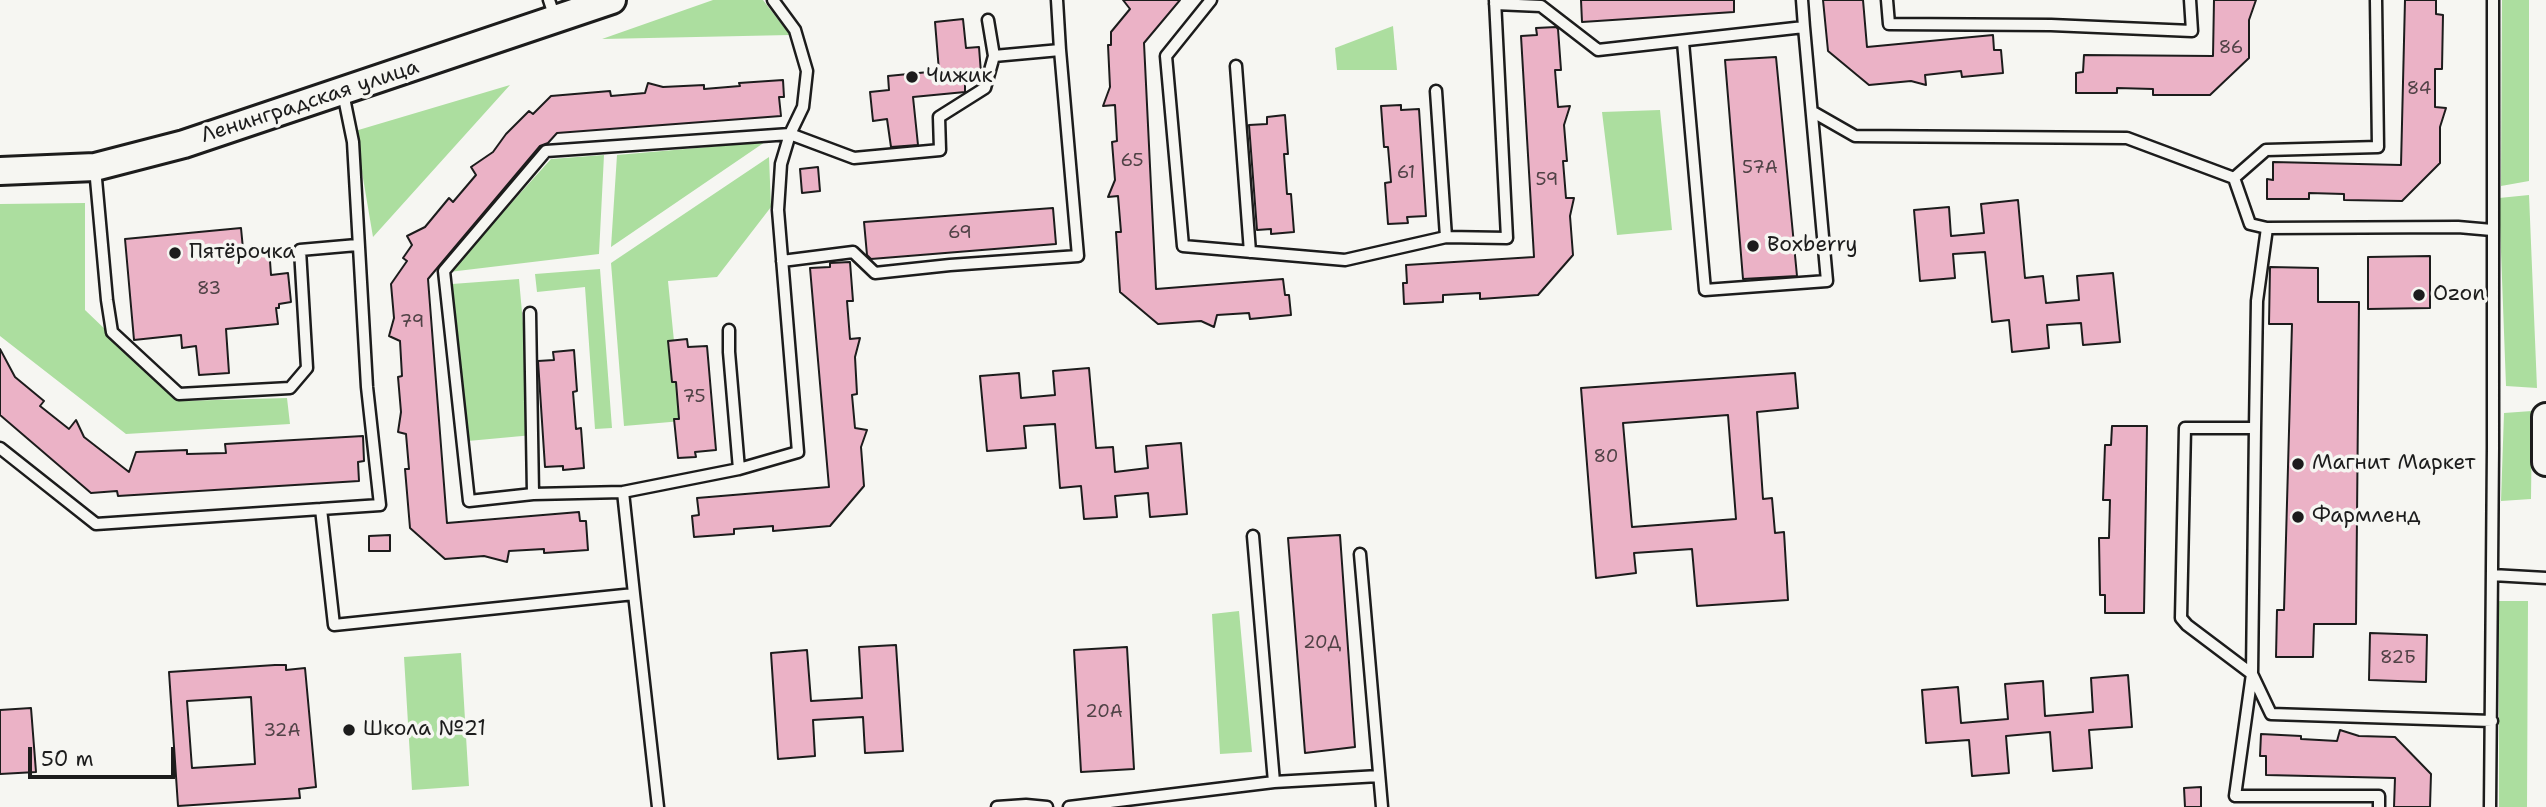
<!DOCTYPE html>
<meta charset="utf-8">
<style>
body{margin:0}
#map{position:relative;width:2546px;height:807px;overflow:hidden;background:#f6f6f2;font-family:"Shantell Sans",sans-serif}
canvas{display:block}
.scale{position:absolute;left:28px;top:747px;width:147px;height:32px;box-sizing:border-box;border:4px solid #1c1c1c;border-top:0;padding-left:9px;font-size:21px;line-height:24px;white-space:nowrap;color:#1c1c1c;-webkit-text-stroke:5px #f6f6f2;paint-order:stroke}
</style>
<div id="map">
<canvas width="2546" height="807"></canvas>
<div class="scale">50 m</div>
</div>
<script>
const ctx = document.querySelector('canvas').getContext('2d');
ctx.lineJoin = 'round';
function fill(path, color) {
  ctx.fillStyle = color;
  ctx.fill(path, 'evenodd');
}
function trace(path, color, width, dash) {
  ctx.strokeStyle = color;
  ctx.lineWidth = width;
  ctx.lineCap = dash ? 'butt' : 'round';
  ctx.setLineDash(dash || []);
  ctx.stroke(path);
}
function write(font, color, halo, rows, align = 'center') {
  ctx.font = font + ' "Shantell Sans",sans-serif';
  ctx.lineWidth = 7;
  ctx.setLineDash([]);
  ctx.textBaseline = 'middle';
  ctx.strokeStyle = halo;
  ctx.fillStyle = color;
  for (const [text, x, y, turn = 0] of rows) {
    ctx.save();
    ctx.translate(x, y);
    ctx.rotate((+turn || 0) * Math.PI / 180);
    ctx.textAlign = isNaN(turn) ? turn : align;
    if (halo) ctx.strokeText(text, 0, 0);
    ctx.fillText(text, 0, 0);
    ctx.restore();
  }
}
fill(new Path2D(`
 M 713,0 L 763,0 L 790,35 L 602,39 Z
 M 2502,0 L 2529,0 L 2529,181 L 2501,186 Z
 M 1393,26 L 1397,70 L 1337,70 L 1335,48 Z
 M 510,85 L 373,237 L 355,131 Z
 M 1660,110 L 1672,230 L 1617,235 L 1602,112 Z
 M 765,142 L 611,247 L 617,155 Z
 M 604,155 L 599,254 L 449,272 L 551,159 Z
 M 769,157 L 771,207 L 717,277 L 668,281 L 682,421 L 624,426 L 611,263 Z
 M 2529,195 L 2537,388 L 2506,386 L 2499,198 Z
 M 85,203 L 85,310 L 180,401 L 287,398 L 290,424 L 126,434 L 0,336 L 0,204 Z
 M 600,269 L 612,428 L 595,429 L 585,287 L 537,292 L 535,274 Z
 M 519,279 L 533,435 L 468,441 L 452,284 Z
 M 2532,411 L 2531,499 L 2501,501 L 2504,413 Z
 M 2499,601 L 2528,601 L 2527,807 L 2499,807 Z
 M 1239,611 L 1252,752 L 1220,754 L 1212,614 Z
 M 461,653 L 469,786 L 412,790 L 404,657 Z`), '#acde9f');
const building = new Path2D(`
 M 1123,0 L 1180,0 L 1144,43 L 1156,289 L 1283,279 L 1285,295 L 1289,295 L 1291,315 L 1250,319 L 1249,313 L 1217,315 L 1214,327 L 1201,321 L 1158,324 L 1120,292 L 1116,232 L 1121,232 L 1118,196 L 1108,197 L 1115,180 L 1112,142 L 1117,141 L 1115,105 L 1103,106 L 1110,87 L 1108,45 L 1111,45 L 1111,32 L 1130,9 Z
 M 1581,0 L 1734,0 L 1734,12 L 1582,22 Z
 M 1823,0 L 1863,0 L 1867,47 L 1993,35 L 1994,50 L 2001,50 L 2003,73 L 1962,77 L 1961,71 L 1925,75 L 1926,85 L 1911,81 L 1869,85 L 1828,51 Z
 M 2214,0 L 2256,0 L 2249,20 L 2249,58 L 2210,95 L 2153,95 L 2153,89 L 2117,88 L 2117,93 L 2076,93 L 2076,73 L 2083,72 L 2084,55 L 2213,56 Z
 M 2405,0 L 2436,0 L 2436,14 L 2443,15 L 2442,69 L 2435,69 L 2435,107 L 2446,108 L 2440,127 L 2440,163 L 2402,201 L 2344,200 L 2344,194 L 2309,193 L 2309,199 L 2267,199 L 2267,179 L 2273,180 L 2273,162 L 2401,165 Z
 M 963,19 L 966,48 L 979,47 L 981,73 L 965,75 L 965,92 L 913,97 L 918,145 L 891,147 L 887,119 L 873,121 L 870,92 L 889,90 L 888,76 L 939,71 L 935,22 Z
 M 1556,27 L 1558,29 L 1561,70 L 1555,70 L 1558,107 L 1570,106 L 1564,125 L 1567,161 L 1563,161 L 1566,198 L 1574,198 L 1570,216 L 1573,255 L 1538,295 L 1480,299 L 1480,293 L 1443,295 L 1443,302 L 1404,304 L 1403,283 L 1407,283 L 1406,265 L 1534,257 L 1521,36 L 1537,35 L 1536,28 Z
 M 1776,57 L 1797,276 L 1743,279 L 1725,60 Z
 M 783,80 L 784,97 L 779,97 L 781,116 L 557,133 L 548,143 L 540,146 L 428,279 L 447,523 L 579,512 L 580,521 L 586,521 L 588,550 L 544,553 L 544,549 L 509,551 L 507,562 L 484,556 L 445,559 L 410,528 L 405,469 L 409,469 L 406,434 L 398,432 L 401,412 L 398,377 L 402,376 L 400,341 L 389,336 L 394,318 L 391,284 L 407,261 L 403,258 L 412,245 L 407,236 L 425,227 L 449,198 L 453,202 L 476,175 L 471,167 L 493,152 L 506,134 L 529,111 L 533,114 L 551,96 L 610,91 L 611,96 L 645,93 L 648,83 L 663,87 L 704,85 L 704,89 L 740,86 L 739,83 Z
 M 1401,105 L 1401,110 L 1419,109 L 1426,216 L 1407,217 L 1408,223 L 1388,224 L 1385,183 L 1391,182 L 1388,147 L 1384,147 L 1381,106 Z
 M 1285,115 L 1288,154 L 1284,154 L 1287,194 L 1291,194 L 1294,232 L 1271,234 L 1271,229 L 1257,230 L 1249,125 L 1267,124 L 1267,117 Z
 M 818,167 L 820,191 L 802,193 L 800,169 Z
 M 2018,200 L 2025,278 L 2043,276 L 2046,303 L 2079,300 L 2077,276 L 2113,273 L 2120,342 L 2083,345 L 2081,323 L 2047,325 L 2049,348 L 2012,352 L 2009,320 L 1992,322 L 1985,252 L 1953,254 L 1955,278 L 1920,281 L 1914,210 L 1949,207 L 1951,236 L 1984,233 L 1981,204 Z
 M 1053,208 L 1056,244 L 871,259 L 867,255 L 864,222 Z
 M 241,228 L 243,249 L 269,247 L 271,275 L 288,273 L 291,302 L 279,304 L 279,308 L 276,308 L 278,324 L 226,329 L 229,373 L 199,375 L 196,346 L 182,348 L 181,335 L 134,340 L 125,239 Z
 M 2430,256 L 2430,308 L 2368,309 L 2368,257 Z
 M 850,262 L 853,301 L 847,301 L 850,339 L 860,338 L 855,357 L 857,394 L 852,395 L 855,428 L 867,430 L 861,447 L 864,486 L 830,526 L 773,531 L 773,526 L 734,529 L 734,534 L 694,537 L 692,516 L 699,515 L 697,498 L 829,487 L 810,268 L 830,267 L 830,263 Z
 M 2270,267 L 2318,268 L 2318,302 L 2359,302 L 2356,624 L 2314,624 L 2313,657 L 2276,657 L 2277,610 L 2284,610 L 2292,324 L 2269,324 Z
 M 687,339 L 688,347 L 707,346 L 716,450 L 695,452 L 696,457 L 678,458 L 674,419 L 679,419 L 676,382 L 672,382 L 668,341 Z
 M 0,349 L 15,377 L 44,401 L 40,406 L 69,429 L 76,420 L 84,437 L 129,472 L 136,452 L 187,450 L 187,454 L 226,453 L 225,444 L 363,436 L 364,461 L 358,462 L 359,481 L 118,496 L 117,491 L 91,493 L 0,415 Z
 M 574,350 L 577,391 L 573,392 L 576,429 L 581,428 L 584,468 L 563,470 L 563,466 L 545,467 L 538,361 L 554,360 L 553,352 Z
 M 1089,368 L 1096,448 L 1113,447 L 1115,472 L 1148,468 L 1146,446 L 1181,443 L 1187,514 L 1150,517 L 1148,493 L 1115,496 L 1117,517 L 1084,519 L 1081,486 L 1060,488 L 1055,424 L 1024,426 L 1026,448 L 987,451 L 980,376 L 1019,373 L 1021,398 L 1055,395 L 1053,371 Z
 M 1795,373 L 1798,408 L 1757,412 L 1763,499 L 1772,498 L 1775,533 L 1784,532 L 1788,600 L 1697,606 L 1692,549 L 1634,553 L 1636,573 L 1596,578 L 1581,388 ZM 1728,415 L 1736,519 L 1632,527 L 1623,423 Z
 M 2112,426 L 2147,426 L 2144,613 L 2105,613 L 2105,595 L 2100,595 L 2099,538 L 2109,538 L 2110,500 L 2103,500 L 2105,445 L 2111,445 Z
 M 390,535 L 390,551 L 369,551 L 369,536 Z
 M 1340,535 L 1355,747 L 1305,753 L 1288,538 Z
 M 2370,633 L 2427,635 L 2426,682 L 2369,680 Z
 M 896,645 L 903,751 L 865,753 L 863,717 L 813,720 L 815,756 L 778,759 L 771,653 L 807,650 L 811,701 L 862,698 L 859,647 Z
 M 1127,647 L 1134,769 L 1081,772 L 1074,650 Z
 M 275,665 L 286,665 L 286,670 L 305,668 L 316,787 L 299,789 L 300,798 L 178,806 L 169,672 ZM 251,697 L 255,764 L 192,768 L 187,701 Z
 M 2128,675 L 2132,727 L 2089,730 L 2092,768 L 2053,771 L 2050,732 L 2006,736 L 2009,773 L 1972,776 L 1969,740 L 1926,743 L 1922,690 L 1958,687 L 1961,723 L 2008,719 L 2005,684 L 2043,681 L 2045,716 L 2093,712 L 2091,678 Z
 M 31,708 L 36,772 L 0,774 L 0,710 Z
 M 2340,730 L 2359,736 L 2395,737 L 2431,774 L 2430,807 L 2394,807 L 2395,778 L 2266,775 L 2266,756 L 2260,756 L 2261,734 L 2301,736 L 2301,739 L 2337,741 Z
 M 2201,787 L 2201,807 L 2185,807 L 2184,788 Z`);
fill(building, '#ebb2c6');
trace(building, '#1c1c1c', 2);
const lane = new Path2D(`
 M 549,0 L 555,18
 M 1211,0 L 1166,56 L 1183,246 L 1345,260 L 1446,237 L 1507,238 L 1495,0
 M 1887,0 L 1889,24 L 2051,25 L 2192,31 L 2190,0
 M 1495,4 L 1541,6 L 1598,50 L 1804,27 L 1802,0
 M 988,20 L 994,56
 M 1683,42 L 1705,290 L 1827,281 L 1804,27
 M 1236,66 L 1250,252
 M 1436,91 L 1446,237
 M 343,93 L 353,142 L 367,387 L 380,505 L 321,509 L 334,625 L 634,594 L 623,492
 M 1813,112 L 1855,136 L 2127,138 L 2234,178 L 2250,224 L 2267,228 L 2458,227 L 2492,230
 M 95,168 L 107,300 L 112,332 L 179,394 L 290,388 L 307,368 L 300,250 L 357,245
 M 2234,178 L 2266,150 L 2378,147 L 2376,0
 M 2267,228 L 2257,301 L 2255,428 L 2185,428 L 2181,618 L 2187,625 L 2252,674 L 2271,714 L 2492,721
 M 782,261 L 853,252 L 875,273 L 950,265 L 1078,256 L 1060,50
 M 530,313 L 533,494
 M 729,330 L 729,352 L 739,469 L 798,452 L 778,210 L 781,164 L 790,134 L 803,107 L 807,71 L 795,30 L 773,0
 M 2255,428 L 2252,674 L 2235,796 L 2379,796 L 2379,807
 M 0,448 L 96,524 L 321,509
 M 739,469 L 623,492 L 533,494 L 469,501 L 444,271 L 546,151 L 790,134 L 854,158 L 940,150 L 939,117 L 985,88 L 994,56 L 1060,50 L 1057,0
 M 1360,554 L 1382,807
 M 2492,575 L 2546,578
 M 634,594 L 658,807
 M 1274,782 L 1379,776
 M 997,807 L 1026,805 L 1047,807
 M 1069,807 L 1274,782 L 1253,536
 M 2490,807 L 2493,448 L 2493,0`);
const secondary = new Path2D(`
 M 0,171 L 95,167 L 184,144 L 612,0
 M 2546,417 L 2546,462`);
trace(lane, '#1c1c1c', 15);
trace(secondary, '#1c1c1c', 32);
trace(lane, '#f6f6f2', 10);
trace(secondary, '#f6f6f2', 26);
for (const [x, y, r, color] of [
 [912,77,7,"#1c1c1c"],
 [1753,246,7,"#1c1c1c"],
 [175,253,7,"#1c1c1c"],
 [2419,295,7,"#1c1c1c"],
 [2298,464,7,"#1c1c1c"],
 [2298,517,7,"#1c1c1c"],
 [349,730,7,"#1c1c1c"]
]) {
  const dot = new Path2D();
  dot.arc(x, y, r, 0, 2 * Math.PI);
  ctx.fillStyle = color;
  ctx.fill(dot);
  trace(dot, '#f6f6f2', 2.5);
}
write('18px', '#504246', null, [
 ["86",2231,48],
 ["84",2419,89],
 ["65",1132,161],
 ["57А",1760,168],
 ["61",1406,173],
 ["59",1547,180],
 ["69",960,233],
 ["83",209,289],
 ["79",412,322],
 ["75",694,397],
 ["80",1606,457],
 ["20Д",1322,643],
 ["82Б",2398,658],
 ["20А",1104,712],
 ["32А",282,731]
]);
write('21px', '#1c1c1c', '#f6f6f2', [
 ["Чижик",926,77],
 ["Boxberry",1767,246],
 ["Пятёрочка",189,253],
 ["Ozon",2433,295],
 ["Магнит Маркет",2312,464],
 ["Фармленд",2312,517],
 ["Школа №21",363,730]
], 'left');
write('21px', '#1c1c1c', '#f6f6f2', [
 ["Ленинградская улица",310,102,-18]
]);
</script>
